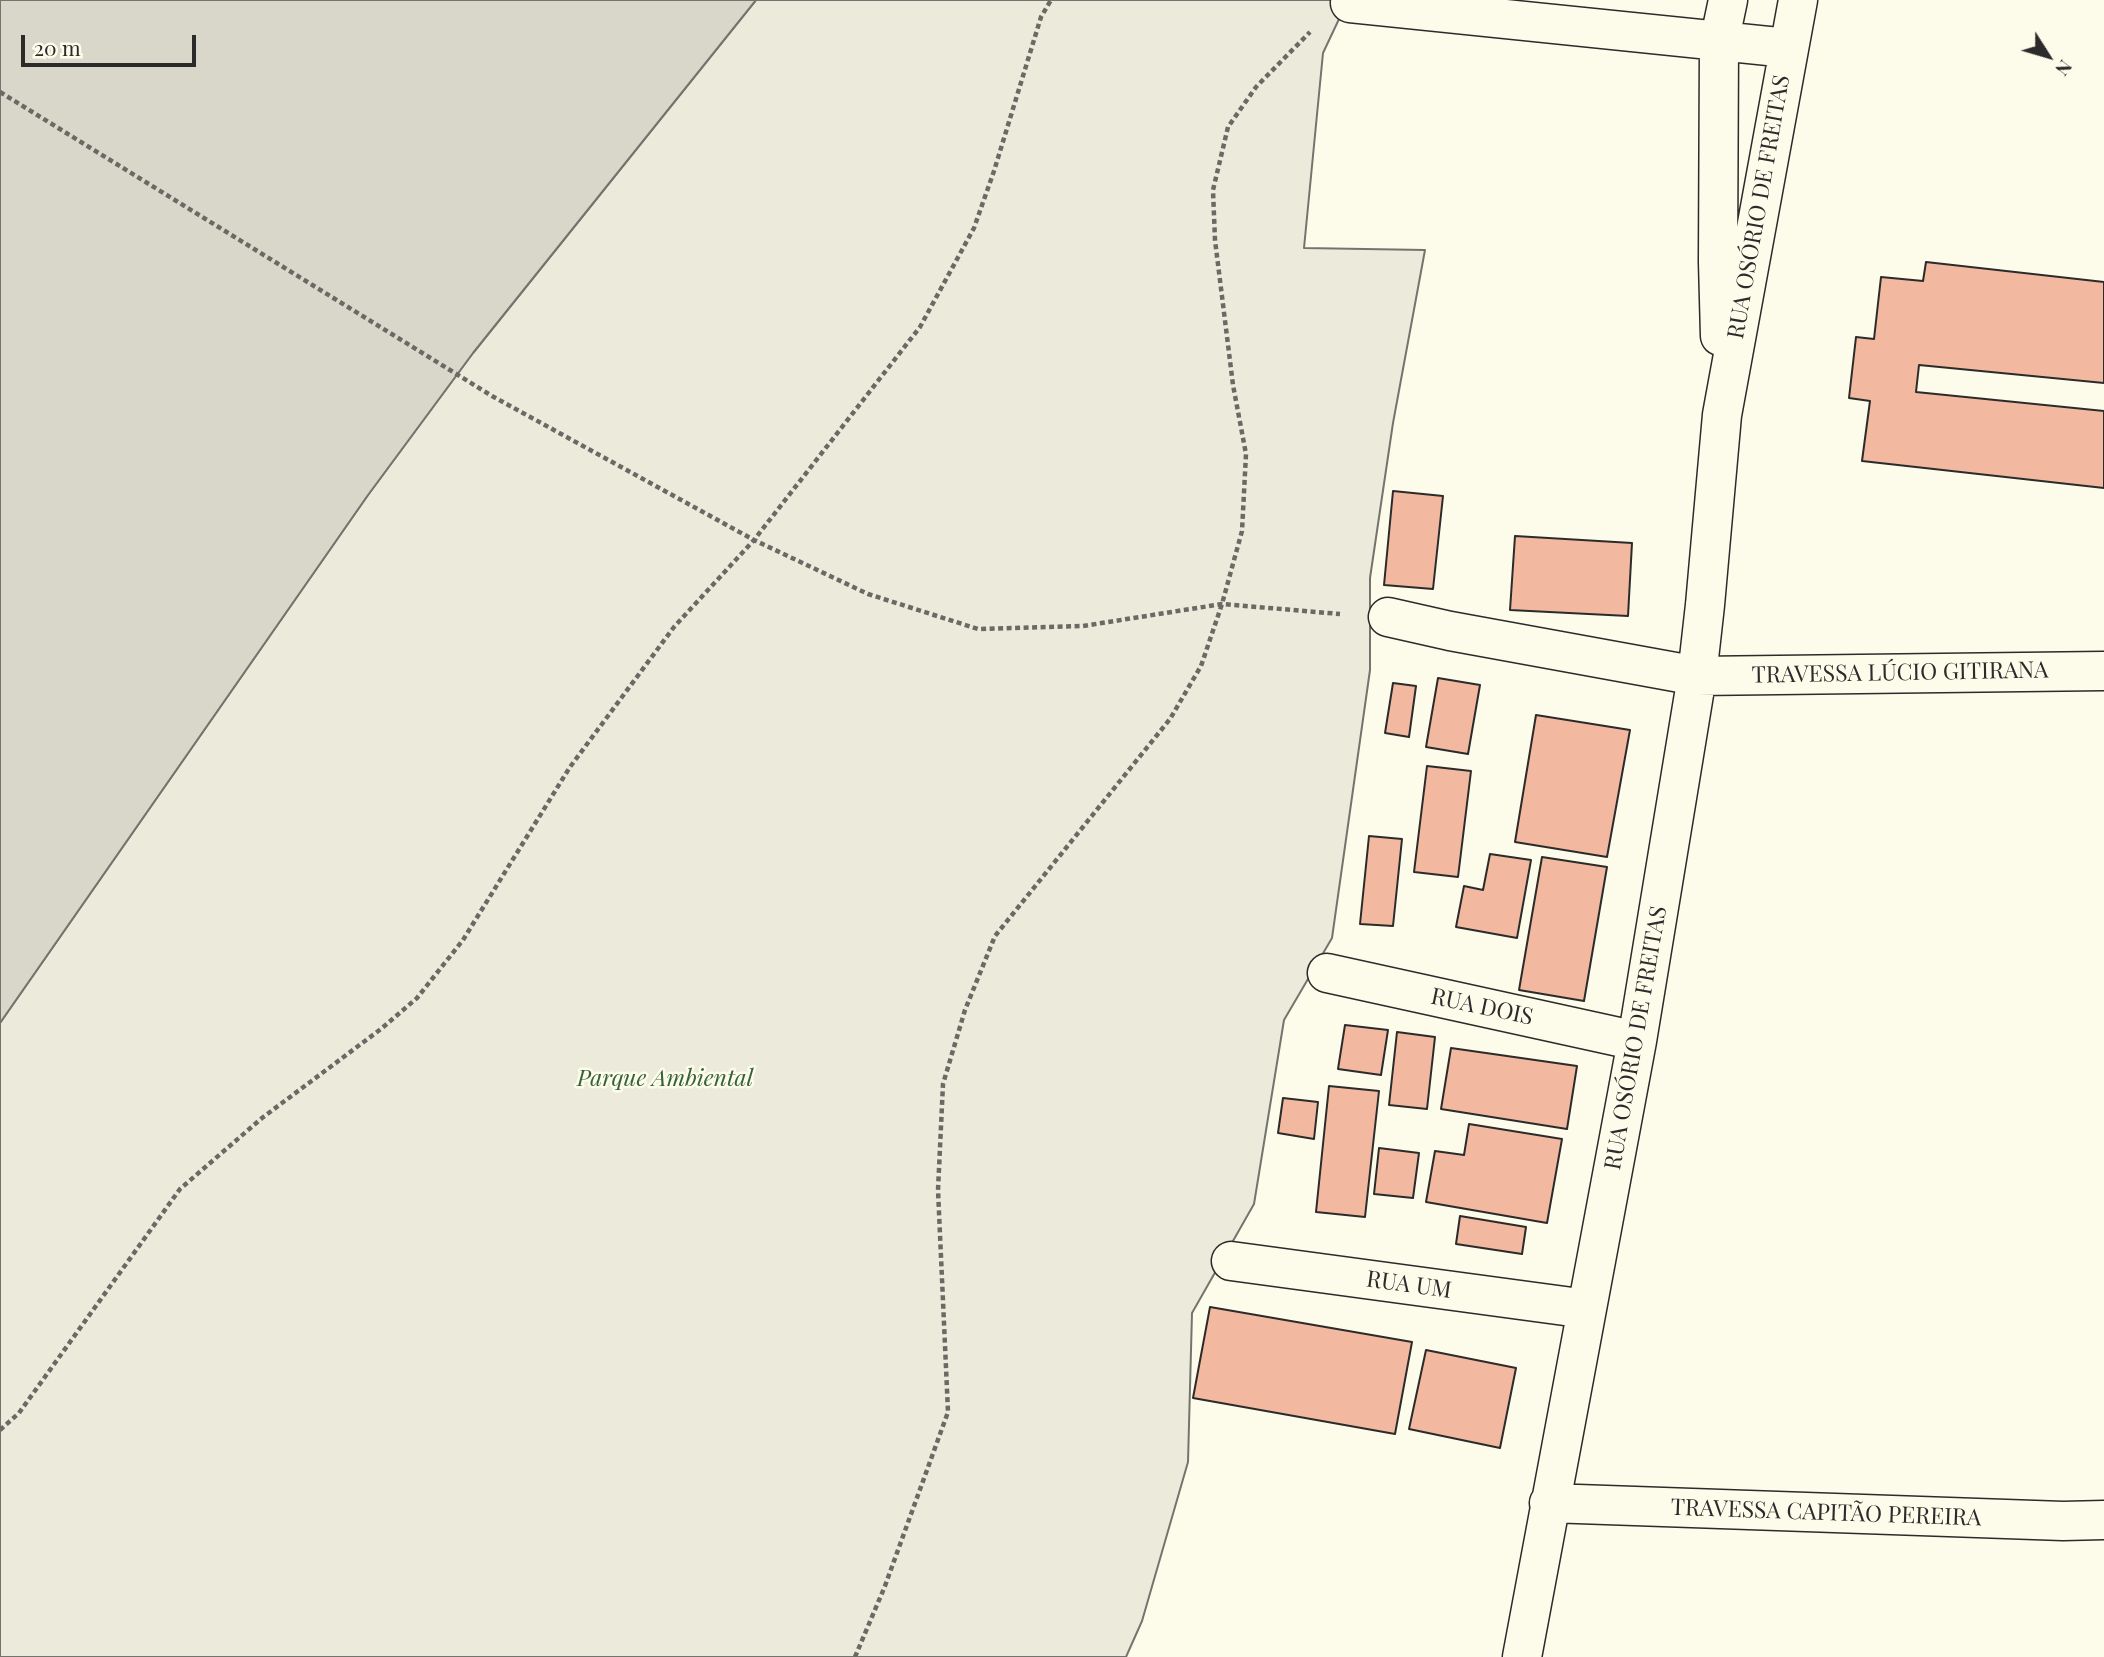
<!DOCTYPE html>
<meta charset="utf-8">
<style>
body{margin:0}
#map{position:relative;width:2104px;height:1657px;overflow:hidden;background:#fdfbea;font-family:"Playfair Display",serif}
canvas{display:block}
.north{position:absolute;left:2013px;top:21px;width:70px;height:70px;-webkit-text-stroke:5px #fdfbea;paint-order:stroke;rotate:127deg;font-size:19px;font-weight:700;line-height:28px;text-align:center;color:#2b2b2b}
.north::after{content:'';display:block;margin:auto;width:24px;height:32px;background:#2b2b2b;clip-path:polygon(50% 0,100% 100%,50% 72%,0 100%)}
.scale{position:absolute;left:21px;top:35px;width:175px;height:32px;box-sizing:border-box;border:4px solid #2b2b2b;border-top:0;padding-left:9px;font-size:21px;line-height:24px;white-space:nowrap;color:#2b2b2b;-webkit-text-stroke:5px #fdfbea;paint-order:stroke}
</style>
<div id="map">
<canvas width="2104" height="1657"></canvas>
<div class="north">N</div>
<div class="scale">20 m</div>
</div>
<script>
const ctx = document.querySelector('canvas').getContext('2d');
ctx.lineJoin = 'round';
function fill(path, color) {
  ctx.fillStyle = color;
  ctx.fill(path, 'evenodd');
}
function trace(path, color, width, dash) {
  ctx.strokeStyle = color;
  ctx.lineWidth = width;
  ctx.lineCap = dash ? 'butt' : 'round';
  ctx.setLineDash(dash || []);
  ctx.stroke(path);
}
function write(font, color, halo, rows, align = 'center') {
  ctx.font = font + ' "Playfair Display",serif';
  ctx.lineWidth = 5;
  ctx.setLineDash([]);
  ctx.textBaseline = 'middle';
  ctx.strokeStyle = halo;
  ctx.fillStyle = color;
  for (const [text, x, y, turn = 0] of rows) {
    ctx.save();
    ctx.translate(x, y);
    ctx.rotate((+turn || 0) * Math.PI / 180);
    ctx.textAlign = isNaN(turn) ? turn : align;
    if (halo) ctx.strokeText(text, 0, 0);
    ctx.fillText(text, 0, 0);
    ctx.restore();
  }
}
const green = new Path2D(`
 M 756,0 L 1348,0 L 1323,53 L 1304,248 L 1425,250 L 1393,423 L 1370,578 L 1370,670 L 1332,938 L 1284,1020 L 1254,1204 L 1192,1313 L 1188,1462 L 1142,1621 L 1126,1657 L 0,1657 L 0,1023 L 368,495 L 473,353 Z`);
fill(green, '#ecebdb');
trace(green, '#74746e', 2);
const water = new Path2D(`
 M 0,0 L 756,0 L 473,353 L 368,495 L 0,1023 Z`);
fill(water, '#d8d7c9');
trace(water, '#74746e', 2);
const building = new Path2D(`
 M 1926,262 L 2104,282 L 2104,383 L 1919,365 L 1916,392 L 2104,411 L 2104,488 L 1862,461 L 1870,401 L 1849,398 L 1856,337 L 1874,339 L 1881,277 L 1923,281 Z
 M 1393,491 L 1443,496 L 1433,589 L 1384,585 Z
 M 1515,536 L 1632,543 L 1628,616 L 1510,610 Z
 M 1438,678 L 1480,685 L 1468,754 L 1426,747 Z
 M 1393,683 L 1416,686 L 1409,737 L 1385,733 Z
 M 1536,715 L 1630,730 L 1607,857 L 1515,842 Z
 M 1427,766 L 1471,771 L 1458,877 L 1414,872 Z
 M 1369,836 L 1402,839 L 1393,926 L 1360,924 Z
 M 1490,854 L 1531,860 L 1517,938 L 1456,927 L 1464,886 L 1483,890 Z
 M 1542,857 L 1607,867 L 1584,1001 L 1519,990 Z
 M 1345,1025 L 1388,1030 L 1381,1075 L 1338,1069 Z
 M 1397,1032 L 1435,1037 L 1427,1109 L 1389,1105 Z
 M 1451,1048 L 1577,1066 L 1567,1129 L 1441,1109 Z
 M 1329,1086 L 1379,1091 L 1365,1217 L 1316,1212 Z
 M 1283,1098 L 1318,1102 L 1314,1139 L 1278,1133 Z
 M 1469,1124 L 1562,1139 L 1547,1223 L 1426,1202 L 1435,1151 L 1464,1155 Z
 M 1379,1148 L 1419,1153 L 1413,1198 L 1374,1194 Z
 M 1460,1216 L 1526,1227 L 1522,1254 L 1456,1244 Z
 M 1210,1307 L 1412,1342 L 1395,1434 L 1193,1398 Z
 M 1426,1350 L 1516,1368 L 1500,1448 L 1409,1429 Z`);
fill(building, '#f2b8a0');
trace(building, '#2b2b2b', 2);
const minor = new Path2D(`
 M 1350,3 L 1788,48
 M 1720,336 L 1718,262 L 1719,43 L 1728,0
 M 1388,617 L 1450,631 L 1697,676 L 2104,671
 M 1327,973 L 1637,1041
 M 1231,1261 L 1587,1309
 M 1549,1503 L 2063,1521 L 2104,1520
 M 1522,1657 L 1637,1041 L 1697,676 L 1705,605 L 1722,415 L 1798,0`);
trace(minor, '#2b2b2b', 41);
trace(new Path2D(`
 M 0,92 L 492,396 L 754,540 L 868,594 L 978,629 L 1083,626 L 1222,604 L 1340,614
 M 0,1430 L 19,1413 L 180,1189 L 262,1118 L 381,1029 L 417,998 L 463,940 L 570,767 L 674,627 L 754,540 L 920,327 L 974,228 L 994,171 L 1041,17 L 1051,0
 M 855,1657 L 885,1586 L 948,1412 L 938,1190 L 943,1084 L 965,1010 L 995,936 L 1170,719 L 1201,666 L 1222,604 L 1242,531 L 1246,454 L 1233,385 L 1215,240 L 1213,190 L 1228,127 L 1256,87 L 1310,32`), '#6a6964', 4.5, [5, 3.5]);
trace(minor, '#fdfbea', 38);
write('23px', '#2b2b2b', '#fdfbea', [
 ["RUA OSÓRIO DE FREITAS",1759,207,-80],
 ["TRAVESSA LÚCIO GITIRANA",1900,673,-1],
 ["RUA DOIS",1482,1007,12],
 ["RUA OSÓRIO DE FREITAS",1636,1038,-80],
 ["RUA UM",1409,1285,8],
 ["TRAVESSA CAPITÃO PEREIRA",1826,1513,2]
]);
write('italic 23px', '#34623c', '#fdfbea', [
 ["Parque Ambiental",665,1079]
]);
</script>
